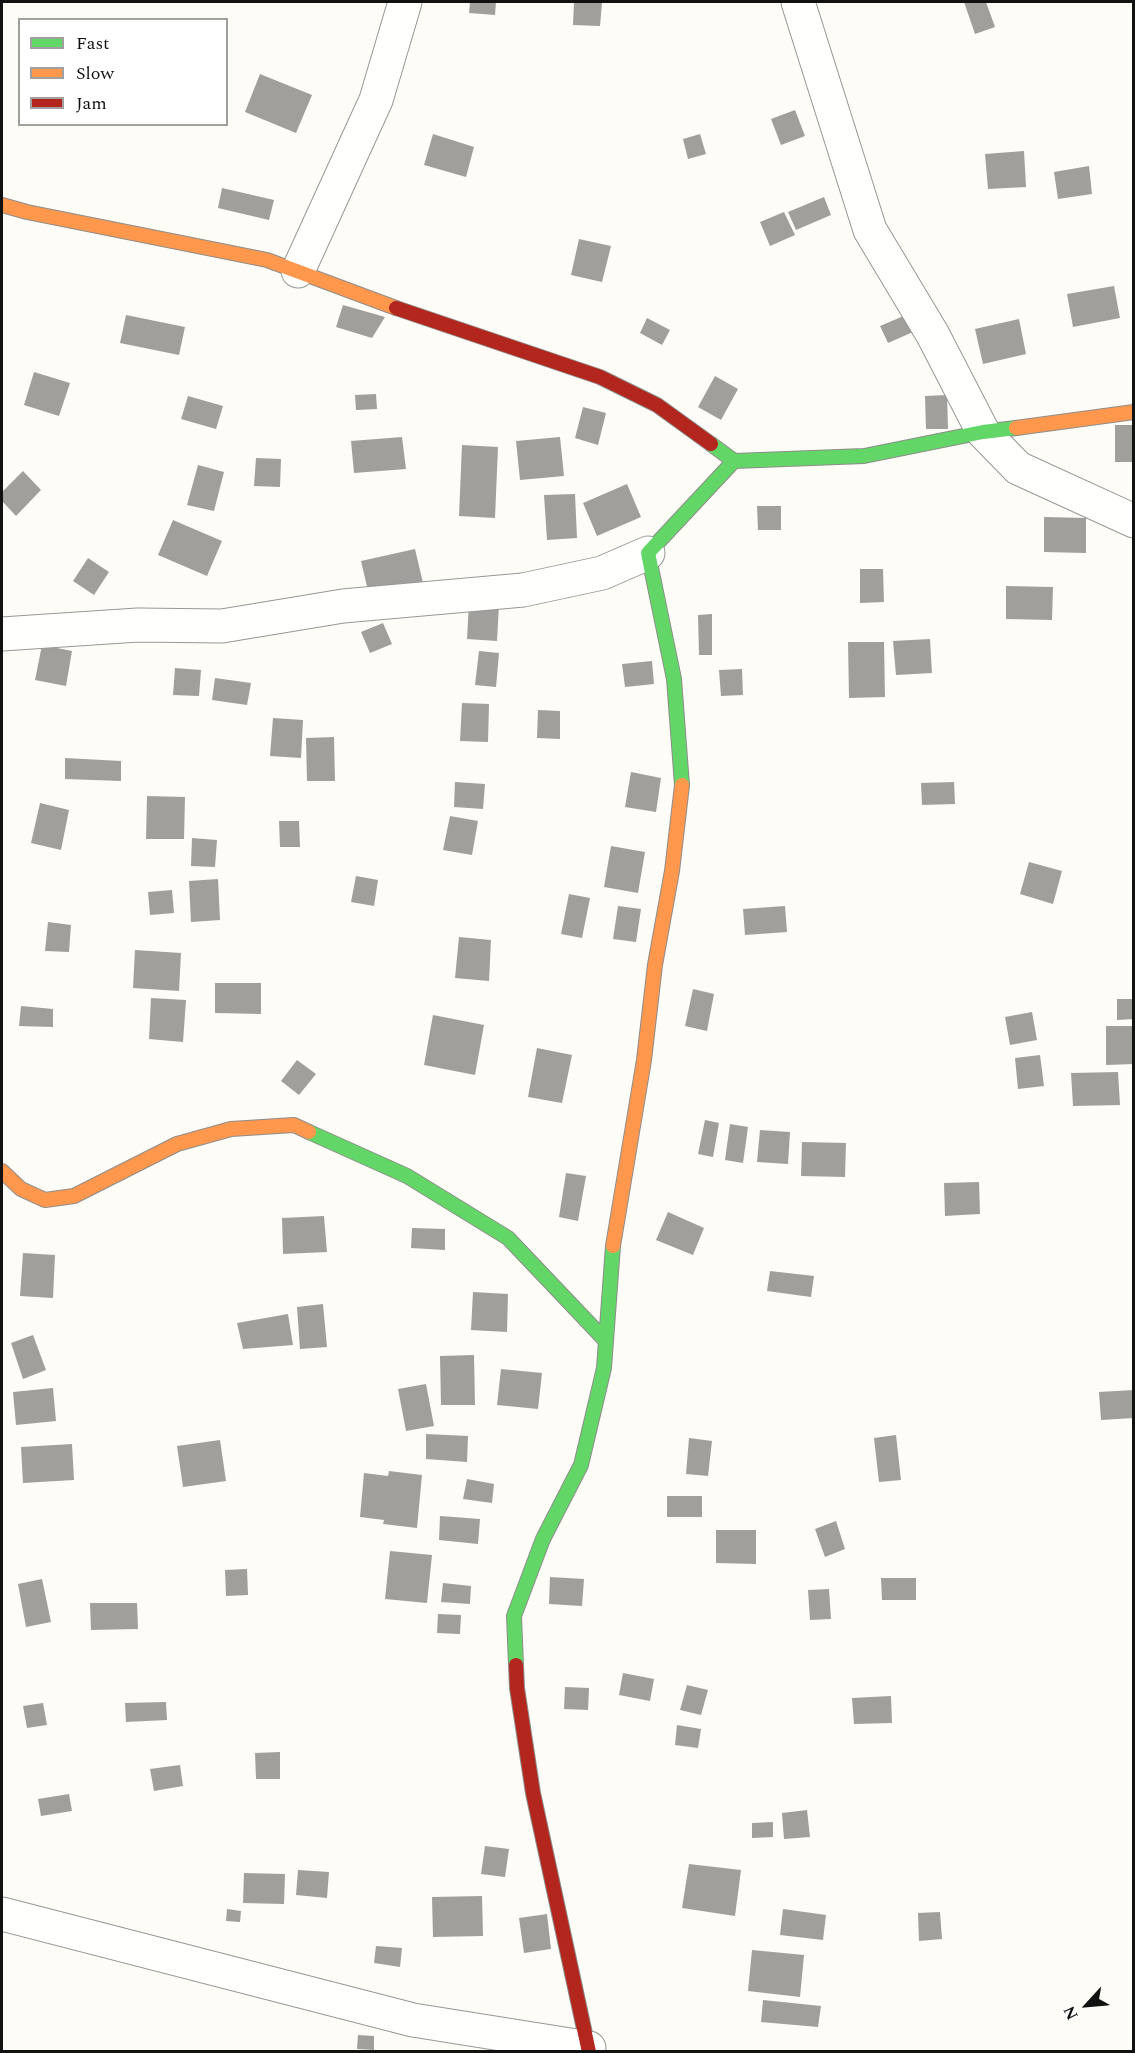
<!DOCTYPE html>
<style>
body{margin:0}
#map{position:relative;width:1135px;height:2053px;overflow:hidden;background:#fdfcf7;font-family:Spectral,serif}
canvas{display:block}
.frame{position:absolute;inset:0;border:3px solid #111;pointer-events:none}
.legend{position:absolute;left:18px;top:18px;width:210px;height:108px;box-sizing:border-box;background:#fff;border:2px solid #a0a0a0;margin:0;padding:8px 10px;list-style:none;font-size:18px;color:#111}
.legend li{display:flex;align-items:center;gap:12px;height:30px}
.legend b{width:30px;border:2px solid #a0a0a0}
.north{position:absolute;left:1057px;top:1975px;width:60px;height:60px;-webkit-text-stroke:4px #fff;paint-order:stroke;rotate:244deg;font-size:16px;font-weight:700;line-height:24px;text-align:center;color:#111}
.north::after{content:'';display:block;margin:auto;width:21px;height:27px;background:#111;clip-path:polygon(50% 0,100% 100%,50% 72%,0 100%)}
</style>
<div id="map">
<canvas width="1135" height="2053"></canvas>
<div class="frame"></div>
<ul class="legend">
<li><b style="height:8px;background:#63d668"></b>Fast</li>
<li><b style="height:8px;background:#ff974d"></b>Slow</li>
<li><b style="height:8px;background:#b3261e"></b>Jam</li>
</ul>
<div class="north">N</div>
</div>
<script>
const ctx = document.querySelector('canvas').getContext('2d');
ctx.lineJoin = 'round';
function fill(path, color) {
  ctx.fillStyle = color;
  ctx.fill(path, 'evenodd');
}
function trace(path, color, width, dash) {
  ctx.strokeStyle = color;
  ctx.lineWidth = width;
  ctx.lineCap = dash ? 'butt' : 'round';
  ctx.setLineDash(dash || []);
  ctx.stroke(path);
}
fill(new Path2D(`
 M 470,2 L 496,2 L 495,15 L 469,13 Z
 M 574,2 L 602,3 L 600,26 L 573,25 Z
 M 964,2 L 986,2 L 995,27 L 975,34 Z
 M 260,74 L 312,95 L 296,133 L 245,112 Z
 M 795,110 L 805,136 L 781,145 L 771,119 Z
 M 433,134 L 474,147 L 466,177 L 424,165 Z
 M 700,134 L 706,154 L 688,159 L 683,139 Z
 M 1024,151 L 1026,187 L 988,189 L 985,154 Z
 M 1089,166 L 1092,194 L 1058,199 L 1054,172 Z
 M 222,188 L 274,200 L 269,220 L 218,208 Z
 M 824,197 L 831,215 L 796,230 L 788,212 Z
 M 784,212 L 795,235 L 770,246 L 760,222 Z
 M 579,239 L 611,246 L 602,282 L 571,275 Z
 M 1114,286 L 1120,318 L 1073,327 L 1067,294 Z
 M 343,305 L 385,317 L 372,338 L 336,327 Z
 M 126,315 L 185,327 L 179,355 L 120,343 Z
 M 906,315 L 913,332 L 888,343 L 880,326 Z
 M 647,318 L 670,330 L 662,345 L 640,333 Z
 M 1019,319 L 1026,354 L 983,364 L 975,329 Z
 M 34,372 L 70,383 L 59,416 L 24,405 Z
 M 715,376 L 738,389 L 721,420 L 698,407 Z
 M 376,394 L 377,409 L 356,410 L 355,395 Z
 M 947,395 L 948,429 L 926,429 L 925,396 Z
 M 188,396 L 223,406 L 216,429 L 181,419 Z
 M 583,407 L 606,413 L 598,445 L 575,438 Z
 M 1115,425 L 1134,425 L 1134,462 L 1115,462 Z
 M 402,437 L 406,469 L 354,473 L 351,441 Z
 M 560,437 L 564,476 L 520,480 L 516,441 Z
 M 462,445 L 498,447 L 495,518 L 459,516 Z
 M 256,458 L 281,459 L 280,487 L 254,486 Z
 M 198,465 L 224,472 L 214,511 L 187,505 Z
 M 23,471 L 41,490 L 16,516 L 2,501 L 2,492 Z
 M 627,484 L 641,517 L 597,536 L 583,503 Z
 M 575,494 L 577,538 L 547,540 L 544,495 Z
 M 757,506 L 781,506 L 781,530 L 758,530 Z
 M 1044,517 L 1086,518 L 1086,553 L 1044,552 Z
 M 173,520 L 222,541 L 207,576 L 158,555 Z
 M 415,549 L 423,583 L 369,595 L 361,561 Z
 M 88,558 L 109,572 L 94,595 L 73,581 Z
 M 860,569 L 883,569 L 884,602 L 860,603 Z
 M 1006,586 L 1053,587 L 1052,620 L 1006,619 Z
 M 469,603 L 499,604 L 497,641 L 467,639 Z
 M 712,614 L 712,655 L 699,655 L 698,615 Z
 M 383,623 L 392,644 L 370,653 L 361,632 Z
 M 930,639 L 932,673 L 896,675 L 893,641 Z
 M 848,642 L 884,642 L 885,697 L 849,698 Z
 M 42,645 L 72,651 L 66,686 L 35,680 Z
 M 479,651 L 499,653 L 496,687 L 475,685 Z
 M 652,661 L 654,684 L 625,687 L 622,664 Z
 M 175,668 L 201,670 L 199,696 L 173,695 Z
 M 742,669 L 743,695 L 721,696 L 719,670 Z
 M 215,678 L 251,683 L 247,705 L 212,700 Z
 M 462,703 L 489,704 L 488,742 L 460,741 Z
 M 538,710 L 560,711 L 560,739 L 537,738 Z
 M 273,718 L 303,720 L 301,758 L 270,756 Z
 M 334,737 L 335,781 L 307,781 L 306,738 Z
 M 65,758 L 121,761 L 121,781 L 65,779 Z
 M 631,772 L 661,778 L 656,812 L 625,807 Z
 M 455,782 L 485,784 L 483,809 L 454,807 Z
 M 954,782 L 955,804 L 922,805 L 921,783 Z
 M 147,796 L 185,797 L 184,839 L 146,839 Z
 M 40,803 L 69,810 L 61,850 L 31,843 Z
 M 450,816 L 478,821 L 472,855 L 443,850 Z
 M 279,821 L 299,821 L 300,847 L 280,847 Z
 M 192,838 L 217,840 L 215,867 L 191,866 Z
 M 611,846 L 645,852 L 638,893 L 604,887 Z
 M 1029,862 L 1062,871 L 1053,904 L 1020,894 Z
 M 356,876 L 378,880 L 374,906 L 351,902 Z
 M 218,879 L 220,920 L 191,922 L 189,881 Z
 M 172,890 L 174,913 L 150,915 L 148,892 Z
 M 569,894 L 590,898 L 582,938 L 561,934 Z
 M 618,906 L 641,909 L 636,942 L 613,939 Z
 M 785,906 L 787,932 L 745,935 L 743,909 Z
 M 48,922 L 71,925 L 69,952 L 45,951 Z
 M 459,937 L 491,940 L 489,981 L 455,978 Z
 M 135,950 L 181,953 L 179,991 L 133,988 Z
 M 215,983 L 261,983 L 261,1014 L 215,1013 Z
 M 693,989 L 714,994 L 707,1031 L 685,1026 Z
 M 151,998 L 186,1000 L 183,1042 L 149,1039 Z
 M 1117,999 L 1134,999 L 1134,1019 L 1117,1020 Z
 M 21,1006 L 53,1009 L 53,1027 L 19,1026 Z
 M 1032,1012 L 1037,1040 L 1010,1045 L 1005,1017 Z
 M 433,1015 L 484,1025 L 475,1075 L 424,1065 Z
 M 1106,1026 L 1134,1026 L 1134,1064 L 1106,1065 Z
 M 537,1048 L 572,1055 L 562,1103 L 528,1097 Z
 M 1040,1055 L 1044,1086 L 1018,1089 L 1015,1058 Z
 M 297,1060 L 316,1074 L 299,1095 L 281,1081 Z
 M 1118,1072 L 1120,1105 L 1073,1106 L 1071,1073 Z
 M 705,1120 L 719,1123 L 713,1157 L 698,1154 Z
 M 730,1124 L 748,1127 L 743,1163 L 725,1160 Z
 M 760,1130 L 790,1132 L 788,1164 L 757,1162 Z
 M 802,1142 L 846,1143 L 845,1177 L 801,1176 Z
 M 566,1173 L 586,1176 L 578,1221 L 559,1217 Z
 M 979,1182 L 980,1214 L 945,1216 L 944,1183 Z
 M 668,1212 L 704,1228 L 693,1255 L 656,1240 Z
 M 324,1216 L 327,1252 L 283,1254 L 282,1218 Z
 M 412,1228 L 445,1229 L 445,1250 L 411,1248 Z
 M 23,1253 L 55,1255 L 53,1298 L 20,1296 Z
 M 770,1271 L 814,1276 L 811,1297 L 767,1291 Z
 M 473,1292 L 508,1294 L 507,1332 L 471,1330 Z
 M 323,1304 L 327,1347 L 300,1349 L 297,1307 Z
 M 288,1314 L 293,1345 L 243,1349 L 237,1323 Z
 M 33,1335 L 46,1370 L 23,1379 L 11,1343 Z
 M 474,1355 L 475,1405 L 441,1405 L 440,1356 Z
 M 501,1369 L 542,1373 L 538,1409 L 497,1405 Z
 M 426,1384 L 434,1426 L 406,1431 L 398,1389 Z
 M 53,1388 L 56,1421 L 16,1425 L 13,1392 Z
 M 1134,1390 L 1134,1418 L 1101,1420 L 1099,1392 Z
 M 426,1434 L 468,1436 L 467,1462 L 426,1459 Z
 M 896,1435 L 901,1480 L 879,1482 L 874,1438 Z
 M 689,1438 L 712,1441 L 708,1476 L 686,1474 Z
 M 220,1440 L 226,1481 L 183,1487 L 177,1446 Z
 M 72,1444 L 74,1480 L 23,1483 L 21,1447 Z
 M 389,1471 L 422,1475 L 417,1528 L 383,1524 L 384,1520 L 360,1517 L 364,1473 L 388,1476 Z
 M 467,1479 L 494,1484 L 492,1503 L 463,1499 Z
 M 667,1496 L 702,1496 L 702,1517 L 667,1517 Z
 M 440,1516 L 480,1519 L 478,1544 L 439,1540 Z
 M 836,1521 L 845,1549 L 825,1557 L 815,1529 Z
 M 716,1530 L 756,1530 L 756,1564 L 716,1563 Z
 M 390,1551 L 432,1555 L 427,1603 L 385,1599 Z
 M 247,1569 L 248,1595 L 226,1596 L 225,1570 Z
 M 550,1577 L 584,1579 L 582,1606 L 549,1604 Z
 M 881,1578 L 916,1578 L 916,1600 L 882,1600 Z
 M 42,1579 L 51,1622 L 26,1627 L 18,1584 Z
 M 443,1583 L 471,1586 L 470,1604 L 441,1602 Z
 M 829,1589 L 831,1619 L 810,1620 L 808,1590 Z
 M 90,1603 L 137,1603 L 138,1629 L 91,1630 Z
 M 438,1614 L 461,1615 L 460,1634 L 437,1633 Z
 M 623,1673 L 654,1679 L 650,1701 L 619,1695 Z
 M 687,1685 L 708,1690 L 701,1715 L 680,1710 Z
 M 565,1687 L 589,1688 L 588,1710 L 564,1709 Z
 M 891,1696 L 892,1723 L 854,1724 L 852,1698 Z
 M 166,1702 L 167,1720 L 126,1722 L 125,1703 Z
 M 43,1703 L 47,1725 L 27,1728 L 23,1706 Z
 M 677,1725 L 701,1729 L 698,1748 L 675,1745 Z
 M 280,1752 L 280,1779 L 256,1779 L 255,1753 Z
 M 180,1765 L 183,1786 L 154,1791 L 150,1769 Z
 M 69,1794 L 72,1811 L 41,1816 L 38,1799 Z
 M 807,1810 L 810,1837 L 784,1839 L 782,1813 Z
 M 773,1822 L 773,1837 L 752,1838 L 752,1823 Z
 M 485,1846 L 509,1849 L 505,1877 L 481,1874 Z
 M 689,1864 L 741,1870 L 735,1916 L 682,1908 Z
 M 298,1870 L 329,1872 L 327,1898 L 296,1895 Z
 M 244,1873 L 285,1874 L 284,1904 L 243,1903 Z
 M 482,1896 L 483,1936 L 433,1937 L 432,1897 Z
 M 227,1909 L 241,1911 L 240,1922 L 226,1921 Z
 M 783,1909 L 826,1915 L 823,1940 L 780,1935 Z
 M 940,1912 L 942,1939 L 919,1941 L 918,1913 Z
 M 547,1914 L 551,1949 L 524,1953 L 519,1918 Z
 M 376,1946 L 402,1948 L 400,1967 L 374,1963 Z
 M 752,1950 L 804,1955 L 800,1997 L 748,1991 Z
 M 763,2000 L 821,2006 L 818,2027 L 761,2022 Z
 M 358,2035 L 374,2036 L 374,2050 L 357,2049 Z`), '#a19f9c');
const street = new Path2D(`
 M 798,2 L 870,230 L 933,335 L 983,432 L 1018,468 L 1134,521
 M 298,271 L 376,100 L 405,2
 M 2,634 L 138,625 L 222,626 L 343,606 L 523,590 L 602,573 L 648,553
 M 2,1914 L 413,2020 L 589,2048`);
const fast = new Path2D(`
 M 711,444 L 734,461 L 864,456 L 983,432 L 1016,428
 M 682,785 L 674,679 L 648,553 L 734,461
 M 309,1132 L 407,1176 L 508,1238 L 604,1339
 M 516,1665 L 514,1616 L 543,1539 L 581,1465 L 604,1368 L 613,1246`);
const slow = new Path2D(`
 M 2,205 L 27,212 L 267,260 L 396,308
 M 1016,428 L 1134,412
 M 2,1171 L 21,1189 L 45,1200 L 74,1196 L 177,1144 L 231,1129 L 294,1125 L 309,1132
 M 613,1246 L 644,1060 L 655,965 L 672,871 L 682,785`);
const jam = new Path2D(`
 M 396,308 L 600,377 L 657,405 L 711,444
 M 516,1665 L 517,1688 L 533,1793 L 589,2052`);
trace(street, '#979795', 35);
trace(fast, '#8e8d8b', 16);
trace(slow, '#8e8d8b', 16);
trace(jam, '#8e8d8b', 16);
trace(street, '#fffffe', 33);
trace(fast, '#63d668', 14);
trace(slow, '#ff974d', 14);
trace(jam, '#b3261e', 14);
</script>
